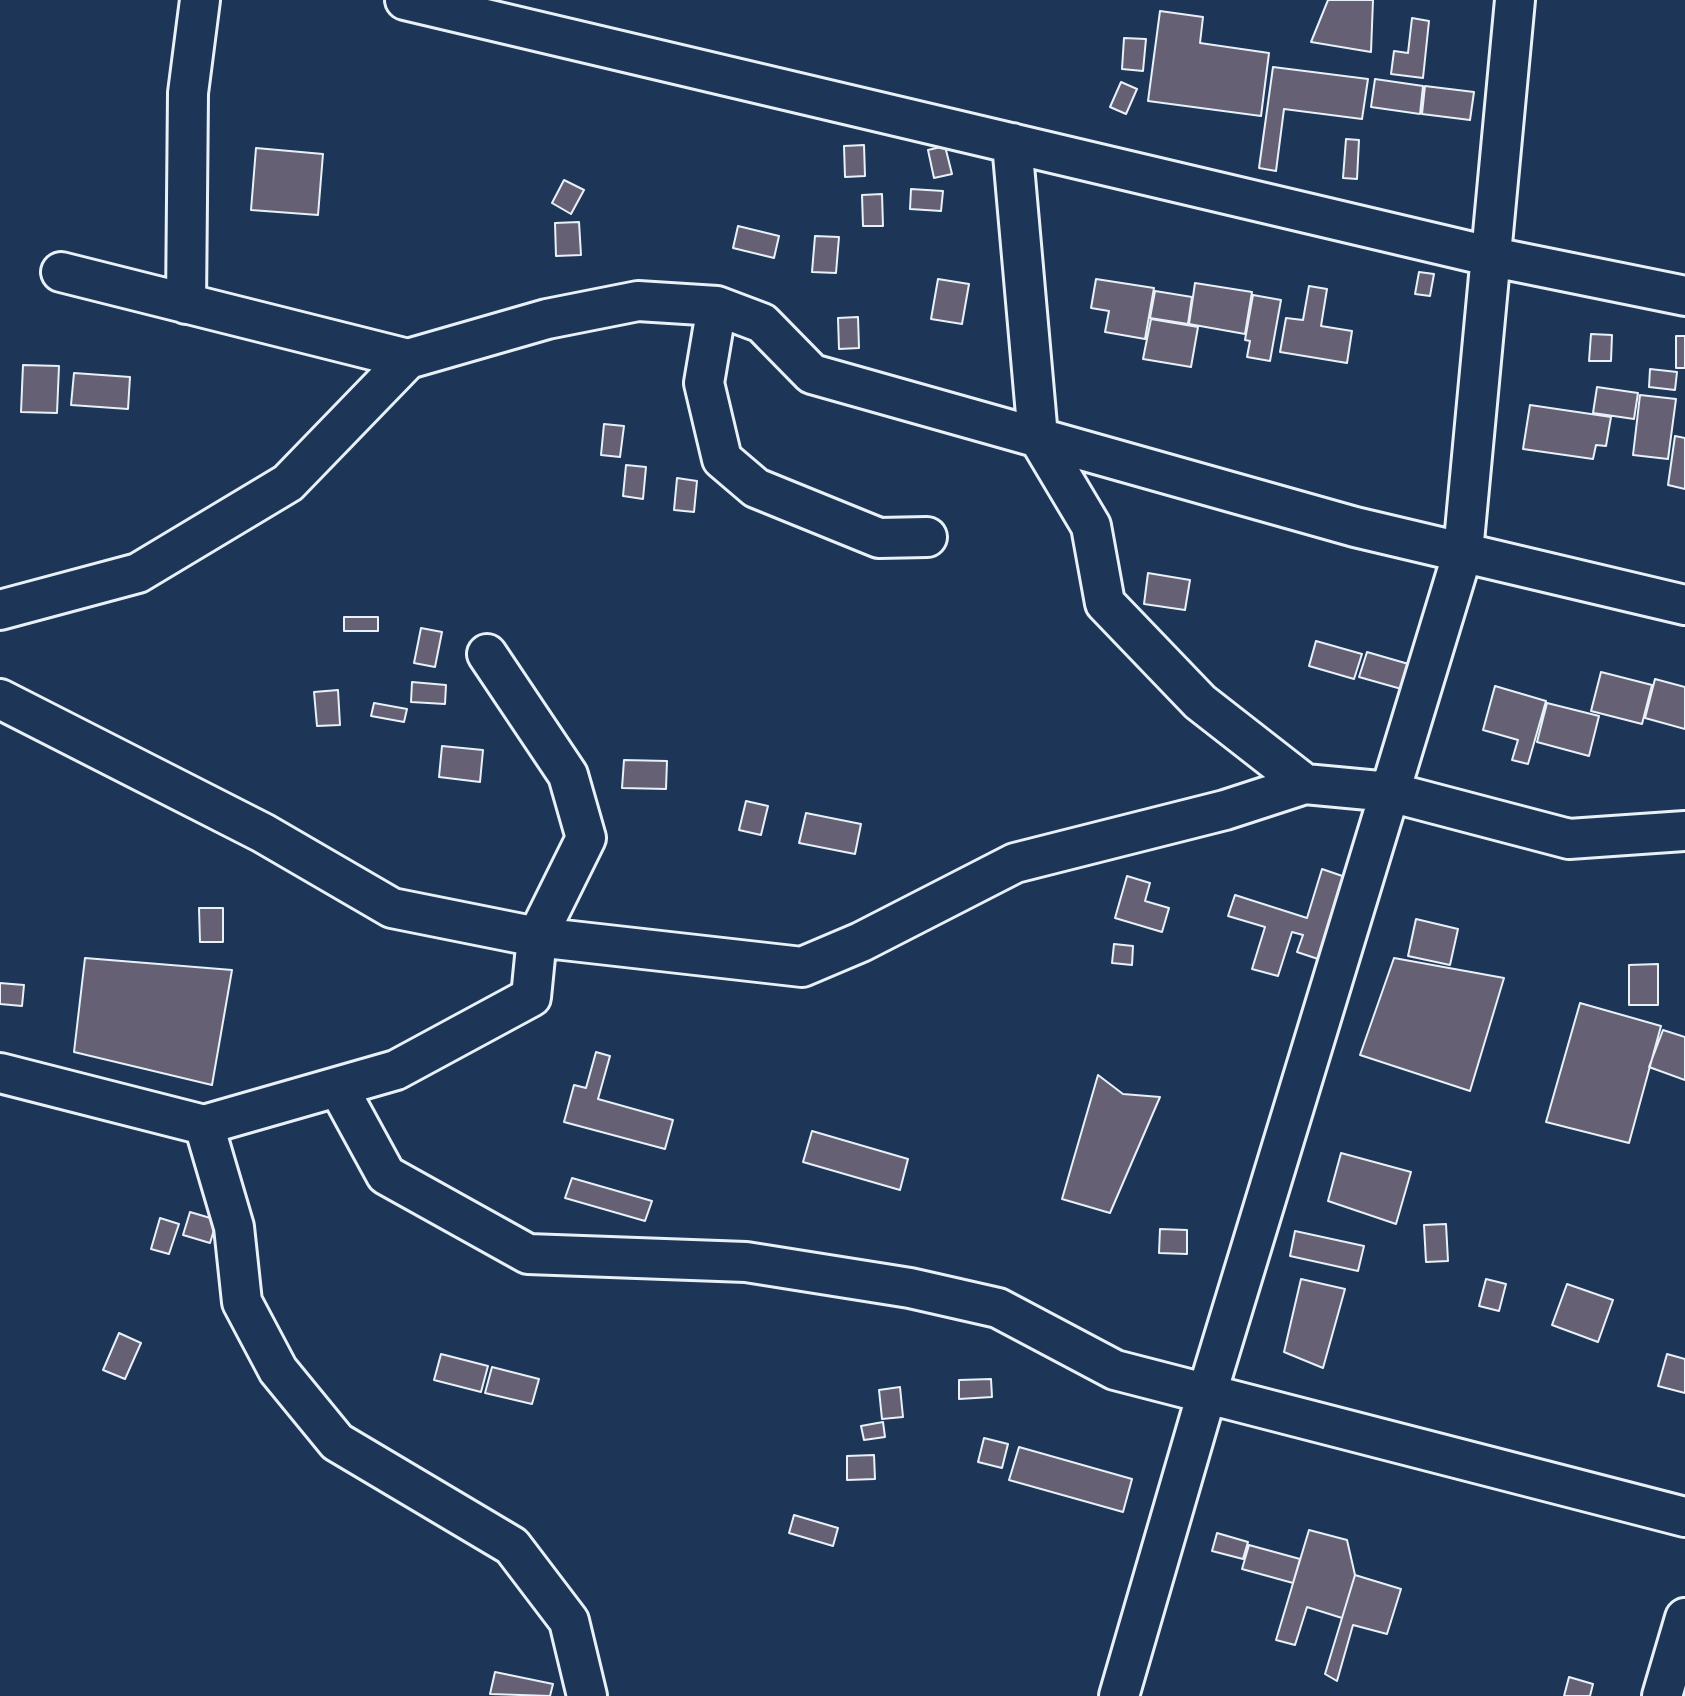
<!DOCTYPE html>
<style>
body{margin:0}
canvas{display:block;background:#1d3557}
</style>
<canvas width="1685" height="1696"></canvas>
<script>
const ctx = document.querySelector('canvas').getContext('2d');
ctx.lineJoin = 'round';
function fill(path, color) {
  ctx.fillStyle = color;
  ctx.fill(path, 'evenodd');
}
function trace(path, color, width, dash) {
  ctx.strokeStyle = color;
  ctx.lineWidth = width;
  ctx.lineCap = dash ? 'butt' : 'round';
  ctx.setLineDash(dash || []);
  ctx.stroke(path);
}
const building = new Path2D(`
 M 1328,0 L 1373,0 L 1371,52 L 1311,42 Z
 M 1160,11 L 1203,17 L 1200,43 L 1269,53 L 1261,116 L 1148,101 Z
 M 1412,18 L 1429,21 L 1423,78 L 1391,74 L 1394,51 L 1408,53 Z
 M 1124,38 L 1146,39 L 1143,71 L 1122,69 Z
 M 1273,67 L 1368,79 L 1362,119 L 1284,109 L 1276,171 L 1259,168 Z
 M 1375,79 L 1423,86 L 1420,114 L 1371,107 Z
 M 1121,82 L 1137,89 L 1126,114 L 1110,107 Z
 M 1425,86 L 1474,92 L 1470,120 L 1422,114 Z
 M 1346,139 L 1359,140 L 1357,179 L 1343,178 Z
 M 864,145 L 865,176 L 845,177 L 844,146 Z
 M 945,146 L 952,174 L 934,178 L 928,150 Z
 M 256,148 L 323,154 L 318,215 L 251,210 Z
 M 564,180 L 584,190 L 571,214 L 552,203 Z
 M 911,189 L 943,191 L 941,211 L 910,209 Z
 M 882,194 L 883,226 L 863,226 L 862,195 Z
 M 579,222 L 581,255 L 556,256 L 555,223 Z
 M 738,226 L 779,236 L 774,258 L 733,248 Z
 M 815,236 L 839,237 L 836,273 L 812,272 Z
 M 1419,272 L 1434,274 L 1430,296 L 1415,294 Z
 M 938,279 L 969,284 L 962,324 L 931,319 Z
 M 1096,279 L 1154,288 L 1145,339 L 1105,332 L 1109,311 L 1091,308 Z
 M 1195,283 L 1252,292 L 1245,334 L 1189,324 Z
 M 1309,286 L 1327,289 L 1321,326 L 1352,331 L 1347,363 L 1280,352 L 1286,318 L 1303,320 Z
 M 1155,291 L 1192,297 L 1188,324 L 1150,318 Z
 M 1253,295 L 1281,300 L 1270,361 L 1247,357 L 1250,341 L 1245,340 Z
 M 858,317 L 859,348 L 839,349 L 838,318 Z
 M 1151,319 L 1198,327 L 1191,367 L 1143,359 Z
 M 1591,334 L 1612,335 L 1611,361 L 1589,361 Z
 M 1676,336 L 1685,336 L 1685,368 L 1676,368 Z
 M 23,365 L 59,366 L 57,413 L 21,412 Z
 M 1650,369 L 1677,372 L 1675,390 L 1649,387 Z
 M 74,373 L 130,377 L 128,409 L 71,405 Z
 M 1597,387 L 1638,393 L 1634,419 L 1593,413 Z
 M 1640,395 L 1676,399 L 1668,459 L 1633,455 Z
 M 1530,405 L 1611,417 L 1606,446 L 1596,445 L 1593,459 L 1523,449 Z
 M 604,424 L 624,426 L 620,457 L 601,455 Z
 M 1675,436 L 1685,438 L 1685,489 L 1668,485 Z
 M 626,465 L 646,467 L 643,499 L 623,496 Z
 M 677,478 L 697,481 L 694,512 L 674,510 Z
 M 1148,573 L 1190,580 L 1185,610 L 1144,604 Z
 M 344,617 L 378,617 L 378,631 L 344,631 Z
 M 421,628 L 442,632 L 435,667 L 414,663 Z
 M 1316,641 L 1362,654 L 1354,679 L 1309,666 Z
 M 1367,652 L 1412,665 L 1405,690 L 1359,677 Z
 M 1601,672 L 1652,685 L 1642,724 L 1591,711 Z
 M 1655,679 L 1685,687 L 1685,729 L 1645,718 Z
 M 412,682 L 446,685 L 445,704 L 411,702 Z
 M 1495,686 L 1546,701 L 1528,764 L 1512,760 L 1518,740 L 1483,730 Z
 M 338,690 L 340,725 L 317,726 L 314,692 Z
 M 374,703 L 407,709 L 404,722 L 371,716 Z
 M 1547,703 L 1599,716 L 1589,756 L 1537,742 Z
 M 442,746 L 483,750 L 480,782 L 439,777 Z
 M 624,760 L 667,761 L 666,789 L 622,788 Z
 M 746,801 L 768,806 L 761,835 L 739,830 Z
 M 806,813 L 861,824 L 855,854 L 799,843 Z
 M 1322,869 L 1351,879 L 1324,961 L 1297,952 L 1303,935 L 1292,932 L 1278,976 L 1252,969 L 1265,927 L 1228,916 L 1235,895 L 1307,918 Z
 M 1127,876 L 1150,883 L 1145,901 L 1169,908 L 1162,932 L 1115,918 Z
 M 199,908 L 223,908 L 223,942 L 200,942 Z
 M 1416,919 L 1458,929 L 1450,965 L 1408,956 Z
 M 1114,944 L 1133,946 L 1132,965 L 1112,963 Z
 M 85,958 L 232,970 L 212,1085 L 74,1052 Z
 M 1394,958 L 1504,978 L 1470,1091 L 1360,1055 Z
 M 1658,964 L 1658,1005 L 1629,1005 L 1629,965 Z
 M 0,983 L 24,985 L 22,1006 L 0,1004 Z
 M 1580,1003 L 1661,1026 L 1629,1143 L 1546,1122 Z
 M 1663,1030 L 1685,1037 L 1685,1080 L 1649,1067 Z
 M 596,1052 L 610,1056 L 598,1099 L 673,1120 L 665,1149 L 564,1122 L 574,1085 L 586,1088 Z
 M 1098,1075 L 1123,1094 L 1160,1097 L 1110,1213 L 1062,1199 Z
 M 812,1131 L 908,1159 L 900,1190 L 803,1162 Z
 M 1341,1153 L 1411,1172 L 1396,1224 L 1328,1201 Z
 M 572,1178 L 652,1201 L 645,1221 L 565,1198 Z
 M 190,1212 L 217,1220 L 210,1243 L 183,1235 Z
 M 160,1218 L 179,1224 L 169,1254 L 151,1249 Z
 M 1446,1224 L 1448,1261 L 1426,1262 L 1424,1225 Z
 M 1160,1229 L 1187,1230 L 1187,1254 L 1159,1253 Z
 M 1295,1231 L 1364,1246 L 1358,1271 L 1290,1256 Z
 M 1301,1279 L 1345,1289 L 1323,1368 L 1284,1352 Z
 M 1486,1279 L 1506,1284 L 1499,1311 L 1479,1306 Z
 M 1567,1284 L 1613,1300 L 1598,1342 L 1552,1325 Z
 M 119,1333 L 141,1343 L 125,1379 L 103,1370 Z
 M 441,1354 L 488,1366 L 481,1392 L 434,1380 Z
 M 1667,1354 L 1685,1359 L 1685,1393 L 1658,1386 Z
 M 492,1367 L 539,1379 L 532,1404 L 485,1393 Z
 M 991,1379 L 992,1397 L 959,1399 L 959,1380 Z
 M 900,1387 L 903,1417 L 882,1419 L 879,1390 Z
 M 883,1422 L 885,1437 L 864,1440 L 861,1426 Z
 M 984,1438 L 1008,1444 L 1002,1468 L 978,1462 Z
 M 1019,1447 L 1132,1479 L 1123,1512 L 1009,1480 Z
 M 874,1455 L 875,1479 L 847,1480 L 847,1456 Z
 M 794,1515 L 838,1528 L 833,1546 L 789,1533 Z
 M 1309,1530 L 1347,1540 L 1355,1575 L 1342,1618 L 1307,1607 L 1295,1645 L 1276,1640 Z
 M 1217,1533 L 1248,1542 L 1243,1559 L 1212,1551 Z
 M 1249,1545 L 1300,1559 L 1293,1583 L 1242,1569 Z
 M 1355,1575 L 1401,1589 L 1387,1634 L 1353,1625 L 1337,1681 L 1325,1674 Z
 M 495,1672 L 553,1684 L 550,1696 L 490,1694 Z
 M 1569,1677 L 1593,1684 L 1590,1696 L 1564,1696 Z`);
fill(building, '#656074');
trace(building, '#e8f1f8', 2);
const minor = new Path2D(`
 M 405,0 L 1493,257 L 1685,296
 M 1012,143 L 1038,437 L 1091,526 L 1105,603 L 1200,702 L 1305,784
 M 61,272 L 408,359 L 547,319 L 638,301 L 717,306 L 762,323 L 812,374 L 1355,527 L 1685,605
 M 186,304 L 188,93 L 200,0
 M 717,306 L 704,383 L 722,459 L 756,488 L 879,538 L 927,537
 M 0,610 L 138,573 L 288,483 L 408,359
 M 0,699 L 263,833 L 392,908 L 537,937 L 802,967 L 861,942 L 1015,863 L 1225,810 L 1305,784 L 1390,792 L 1569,839 L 1685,831
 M 0,1073 L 204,1125 L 396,1070 L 531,997 L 537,937 L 586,838 L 568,775 L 487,654
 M 338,1087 L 386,1175 L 528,1254 L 746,1262 L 910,1288 L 998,1308 L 1115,1370 L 1685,1517
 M 204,1125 L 234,1227 L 242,1302 L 278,1370 L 337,1442 L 512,1546 L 569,1621 L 587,1696
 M 1119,1696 L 1207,1393 L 1463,552 L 1515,0
 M 1662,1696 L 1685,1618`);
trace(minor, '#e8f1f8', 44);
trace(minor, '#1d3557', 38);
</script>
